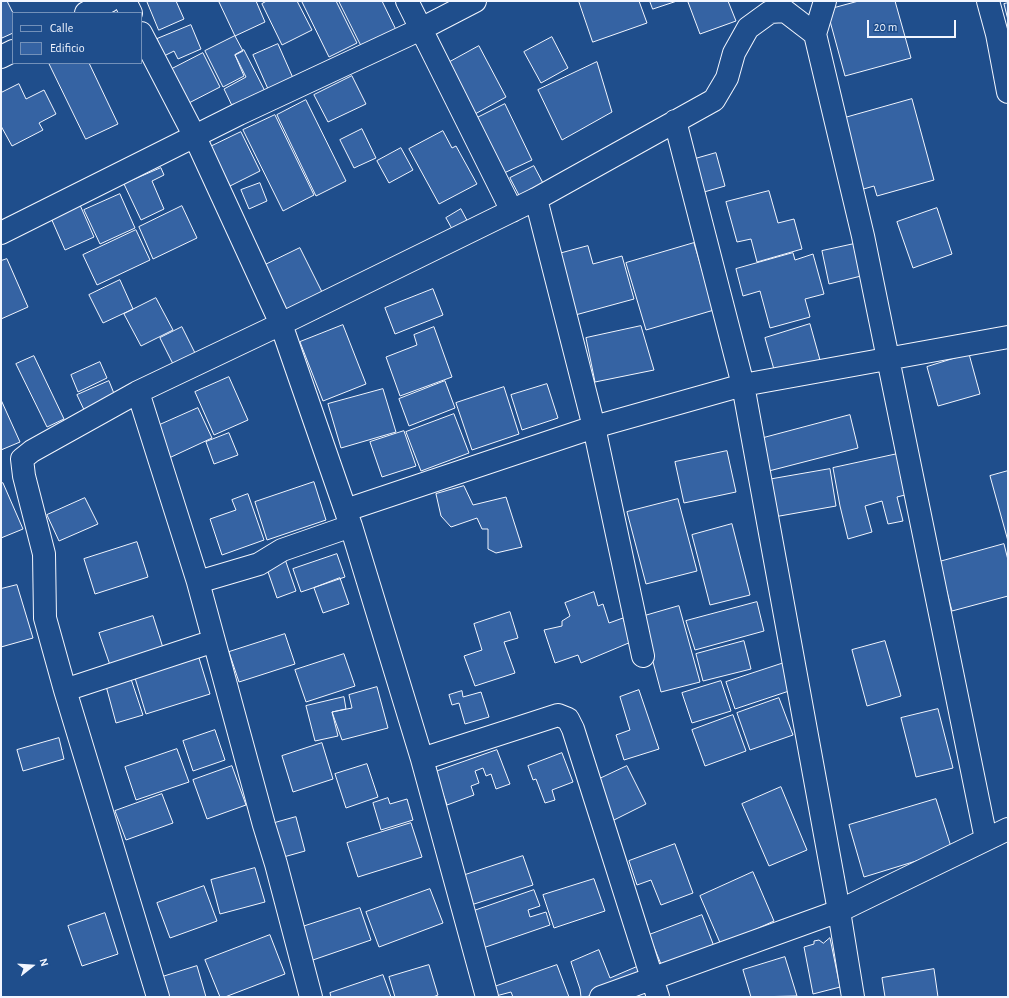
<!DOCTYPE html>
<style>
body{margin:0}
#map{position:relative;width:1009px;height:998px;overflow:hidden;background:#1f4e8c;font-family:"Alegreya Sans",sans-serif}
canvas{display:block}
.frame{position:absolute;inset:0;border:2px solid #f2f6ff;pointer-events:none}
.legend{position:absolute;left:12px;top:12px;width:130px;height:52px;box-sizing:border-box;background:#1f4e8c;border:1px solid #7391ba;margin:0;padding:5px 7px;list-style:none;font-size:12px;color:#f2f6ff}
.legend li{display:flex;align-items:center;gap:8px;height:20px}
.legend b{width:20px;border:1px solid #7391ba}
.north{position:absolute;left:12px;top:946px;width:40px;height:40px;-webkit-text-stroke:3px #1f4e8c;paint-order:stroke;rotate:73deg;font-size:11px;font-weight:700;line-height:16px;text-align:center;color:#f2f6ff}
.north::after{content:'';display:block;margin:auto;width:14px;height:18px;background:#f2f6ff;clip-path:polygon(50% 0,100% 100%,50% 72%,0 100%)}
.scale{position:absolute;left:867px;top:20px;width:89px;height:18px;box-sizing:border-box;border:2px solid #f2f6ff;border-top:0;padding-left:5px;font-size:12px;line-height:14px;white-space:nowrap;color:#f2f6ff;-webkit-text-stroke:3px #1f4e8c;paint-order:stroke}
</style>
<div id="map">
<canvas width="1009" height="998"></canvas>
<div class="frame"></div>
<ul class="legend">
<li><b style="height:5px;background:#1f4e8c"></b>Calle</li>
<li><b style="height:11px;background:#3563a3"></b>Edificio</li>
</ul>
<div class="north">N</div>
<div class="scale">20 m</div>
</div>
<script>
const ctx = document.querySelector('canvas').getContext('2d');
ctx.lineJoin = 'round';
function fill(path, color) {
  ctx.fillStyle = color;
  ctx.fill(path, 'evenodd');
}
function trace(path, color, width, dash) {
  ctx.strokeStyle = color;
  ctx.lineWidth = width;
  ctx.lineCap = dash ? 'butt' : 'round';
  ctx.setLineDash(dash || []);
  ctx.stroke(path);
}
const building = new Path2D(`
 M 1,1 L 7,1 L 13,13 L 13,33 L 2,38 Z
 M 147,1 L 176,1 L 184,19 L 159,30 Z
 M 222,1 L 256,1 L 265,22 L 235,36 L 219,2 Z
 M 267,1 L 297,1 L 312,30 L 282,45 L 262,4 Z
 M 304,1 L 336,1 L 357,43 L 329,57 L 302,2 Z
 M 339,1 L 382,1 L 399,36 L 365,53 Z
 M 579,1 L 639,1 L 647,23 L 593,42 Z
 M 650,1 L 677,1 L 653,9 Z
 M 691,1 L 728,1 L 736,21 L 700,34 L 688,2 Z
 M 859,1 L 895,1 L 911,58 L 845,76 L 827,10 Z
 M 1008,3 L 1008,20 L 1004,4 Z
 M 191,25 L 201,49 L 178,59 L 174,51 L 164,56 L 157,39 Z
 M 235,36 L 243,51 L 235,55 L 244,76 L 223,87 L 205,51 Z
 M 552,37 L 568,68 L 541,83 L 524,52 Z
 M 278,44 L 293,78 L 268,89 L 253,55 Z
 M 479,46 L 506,97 L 475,114 L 448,63 Z
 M 244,50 L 268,97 L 236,114 L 224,89 L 246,77 L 235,55 Z
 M 203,53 L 220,87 L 185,105 L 168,71 Z
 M 597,62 L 612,112 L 562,140 L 538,90 Z
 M 49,63 L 89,63 L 118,124 L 86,139 Z
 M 352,76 L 366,104 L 328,122 L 314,95 Z
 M 19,84 L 26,99 L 44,90 L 56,114 L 39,123 L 43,130 L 12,146 L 1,126 L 1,93 Z
 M 912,99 L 934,180 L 877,196 L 874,186 L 860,190 L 841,119 Z
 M 306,100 L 346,181 L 316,196 L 277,115 Z
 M 505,104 L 532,160 L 504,173 L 477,118 Z
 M 275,115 L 314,195 L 283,211 L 243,130 Z
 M 362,129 L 376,158 L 354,168 L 340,140 Z
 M 443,131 L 452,148 L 456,146 L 477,184 L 439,204 L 409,149 Z
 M 241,132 L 260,171 L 230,186 L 210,147 Z
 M 401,148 L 413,170 L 389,183 L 377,161 Z
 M 716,153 L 725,186 L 704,192 L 695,159 Z
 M 534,166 L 544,185 L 520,197 L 510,178 Z
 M 161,168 L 164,175 L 152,181 L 164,209 L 141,220 L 124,184 Z
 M 260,183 L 267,201 L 249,209 L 241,190 Z
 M 769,191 L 778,223 L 794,219 L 802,249 L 757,262 L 751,239 L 737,242 L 726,202 Z
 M 120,194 L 135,228 L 100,244 L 84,210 Z
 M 80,205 L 94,237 L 65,250 L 51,218 Z
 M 182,206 L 197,238 L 153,259 L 139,227 Z
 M 937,208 L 952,254 L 913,268 L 897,222 Z
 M 461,209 L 471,228 L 456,236 L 446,218 Z
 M 136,230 L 150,260 L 97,285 L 83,255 Z
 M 694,243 L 714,310 L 646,330 L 626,263 Z
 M 854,244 L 861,276 L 829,284 L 822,251 Z
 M 588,246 L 593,264 L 622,256 L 634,299 L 568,317 L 551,256 Z
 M 300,248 L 322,292 L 285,310 L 263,266 Z
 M 793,253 L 795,260 L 813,254 L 824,294 L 805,299 L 810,317 L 770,328 L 760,291 L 743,296 L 736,269 Z
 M 7,259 L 28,307 L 1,319 L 1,261 Z
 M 120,280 L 133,309 L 103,323 L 89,295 Z
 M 433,289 L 443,315 L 395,334 L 385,308 Z
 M 156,298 L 173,330 L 141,346 L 124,314 Z
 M 810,324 L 820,360 L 775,373 L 765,338 Z
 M 343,325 L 366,384 L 323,401 L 300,342 Z
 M 641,326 L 654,370 L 595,382 L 586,338 Z
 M 182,327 L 198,359 L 176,370 L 160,338 Z
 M 434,327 L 452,377 L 400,396 L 386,357 L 417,345 L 414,335 Z
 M 969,354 L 980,394 L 938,406 L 927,367 Z
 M 34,356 L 64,419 L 47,427 L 16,364 Z
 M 100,362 L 107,378 L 78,392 L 71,375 Z
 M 229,377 L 248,420 L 214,435 L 195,392 Z
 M 109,381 L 117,401 L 86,414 L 77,395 Z
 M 445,381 L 455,408 L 409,426 L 399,399 Z
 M 547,384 L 558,418 L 522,430 L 511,395 Z
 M 504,387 L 519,434 L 472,450 L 456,403 Z
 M 383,389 L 396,432 L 341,448 L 328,404 Z
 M 2,402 L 20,442 L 1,450 L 1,403 Z
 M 198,408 L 212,438 L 169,458 L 155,427 Z
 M 454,414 L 469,453 L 421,471 L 406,432 Z
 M 850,415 L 858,448 L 765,472 L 756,440 Z
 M 404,431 L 416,466 L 382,477 L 370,442 Z
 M 229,433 L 238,455 L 214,464 L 206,442 Z
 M 727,451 L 736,492 L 684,503 L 675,462 Z
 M 902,453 L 913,493 L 897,497 L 903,521 L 888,524 L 882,501 L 865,506 L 872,532 L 848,539 L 840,506 L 833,468 Z
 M 830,469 L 836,506 L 774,517 L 767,480 Z
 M 1008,471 L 1008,541 L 990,476 Z
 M 314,482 L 326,520 L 267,540 L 255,502 Z
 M 3,483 L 23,529 L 1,538 L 1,484 Z
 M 464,486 L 473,505 L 506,497 L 522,547 L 496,553 L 488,549 L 488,529 L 482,529 L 477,518 L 451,527 L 441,516 L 436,494 Z
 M 248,494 L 264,540 L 222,555 L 210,519 L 236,510 L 232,500 Z
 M 85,498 L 98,524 L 59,541 L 47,515 Z
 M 678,499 L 697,571 L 646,584 L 627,512 Z
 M 732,524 L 750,595 L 710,605 L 692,535 Z
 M 137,542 L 148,577 L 95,594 L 84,559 Z
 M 1004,544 L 1008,560 L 1008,596 L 952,611 L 939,562 Z
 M 337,554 L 345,577 L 301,592 L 293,569 Z
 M 285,559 L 296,591 L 277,598 L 266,566 Z
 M 340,578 L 349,604 L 323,613 L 314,588 Z
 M 17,585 L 33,638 L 1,647 L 1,589 Z
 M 594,592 L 598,606 L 603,604 L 609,623 L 623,618 L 631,642 L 581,663 L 578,655 L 555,663 L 544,630 L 562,626 L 562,621 L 570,616 L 565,603 Z
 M 757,602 L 764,631 L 695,650 L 686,621 Z
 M 679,606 L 700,682 L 661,692 L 641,617 Z
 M 510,612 L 518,638 L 504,642 L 515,673 L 475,686 L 464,656 L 482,650 L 474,624 Z
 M 153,616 L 164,651 L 111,668 L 99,633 Z
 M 285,634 L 295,664 L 239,682 L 229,652 Z
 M 744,641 L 751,669 L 703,681 L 696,654 Z
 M 885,641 L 901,696 L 867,706 L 852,650 Z
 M 344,654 L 355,686 L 306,702 L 295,670 Z
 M 199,658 L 210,694 L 146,714 L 135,678 Z
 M 784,663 L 792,690 L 735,709 L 726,682 Z
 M 131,679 L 143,715 L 116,723 L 106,686 Z
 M 721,681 L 731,711 L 692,723 L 682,693 Z
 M 377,687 L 388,728 L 342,740 L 332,712 L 352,708 L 349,695 Z
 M 639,690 L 659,749 L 624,760 L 616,735 L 630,730 L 620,697 Z
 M 462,691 L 463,697 L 481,692 L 489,717 L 465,724 L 459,703 L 452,705 L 449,695 Z
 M 344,697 L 346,709 L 332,712 L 338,736 L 315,741 L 306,706 Z
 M 779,698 L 793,735 L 750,750 L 737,713 Z
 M 938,709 L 953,768 L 916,777 L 901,718 Z
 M 733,715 L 746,751 L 705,766 L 692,730 Z
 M 215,730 L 225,760 L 193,771 L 183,741 Z
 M 59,738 L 64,759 L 23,771 L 17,750 Z
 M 322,743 L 333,779 L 293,792 L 282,756 Z
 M 177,749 L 189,782 L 136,800 L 125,767 Z
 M 497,750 L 510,784 L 496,789 L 491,774 L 486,776 L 483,768 L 475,771 L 479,783 L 471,786 L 474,795 L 447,805 L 435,772 Z
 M 562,753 L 573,782 L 552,790 L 555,800 L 545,803 L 536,779 L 533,780 L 528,766 Z
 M 367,764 L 378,797 L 346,808 L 335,774 Z
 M 232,766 L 246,805 L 207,819 L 193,780 Z
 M 627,766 L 646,804 L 612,821 L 593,782 Z
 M 781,787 L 807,850 L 769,866 L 742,804 Z
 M 162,794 L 173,823 L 126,840 L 115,811 Z
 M 388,798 L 390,804 L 407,799 L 413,820 L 381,830 L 373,803 Z
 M 936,799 L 952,850 L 864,877 L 849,825 Z
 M 296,817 L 305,851 L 280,858 L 271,824 Z
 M 411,823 L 422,857 L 358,877 L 347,843 Z
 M 675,844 L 693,893 L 661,905 L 651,880 L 637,885 L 629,861 Z
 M 523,856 L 533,885 L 468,906 L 459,877 Z
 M 255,868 L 265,902 L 220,914 L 211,880 Z
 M 753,872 L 774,921 L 721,945 L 700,896 Z
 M 594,879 L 605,911 L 554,928 L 543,895 Z
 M 204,886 L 217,921 L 170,938 L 157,903 Z
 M 430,889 L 443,923 L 379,947 L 366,912 Z
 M 534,890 L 540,906 L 528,910 L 530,917 L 546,912 L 550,925 L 480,949 L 468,913 Z
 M 360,908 L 371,940 L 310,961 L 299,928 Z
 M 105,913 L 118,954 L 82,966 L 68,926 Z
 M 702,915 L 715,949 L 663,969 L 649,935 Z
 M 270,935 L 285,974 L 225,997 L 220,997 L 205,960 Z
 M 830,938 L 840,987 L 813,994 L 804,947 L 814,944 L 814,941 L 819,940 L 823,943 Z
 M 599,950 L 610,978 L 638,966 L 647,974 L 586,997 L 581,997 L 580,989 L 571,962 Z
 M 785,957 L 797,996 L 751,997 L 743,970 Z
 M 429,965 L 438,995 L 433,997 L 395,997 L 389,977 Z
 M 557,965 L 569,997 L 513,997 L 511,992 L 496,996 L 494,987 Z
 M 197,966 L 206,997 L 165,997 L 159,978 Z
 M 934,969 L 938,997 L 885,997 L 882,978 Z
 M 383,975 L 391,997 L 331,997 L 330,993 Z`);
fill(building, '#3563a3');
trace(building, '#f2f6ff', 1);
const street = new Path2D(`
 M 125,1 L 131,13
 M 407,1 L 512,211
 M 825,1 L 815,34 L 863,236 L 986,839
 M 988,1 L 997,34 L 1008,92
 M 86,13 L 109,1
 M 141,33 L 195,137 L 281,324 L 351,526 L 422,759 L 487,997
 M 1,57 L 13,51
 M 675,121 L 743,385 L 839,911 L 853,997
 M 536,199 L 594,427 L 643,656
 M 1,233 L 239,114 L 421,29 L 475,1
 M 138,392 L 198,582 L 264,825 L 276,864 L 311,997
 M 346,510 L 594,427 L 743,385 L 1008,337
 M 198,582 L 259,564 L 282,550 L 351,526
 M 65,690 L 214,641
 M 422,759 L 558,715 L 568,719 L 573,729 L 658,997
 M 158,997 L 65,690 L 45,618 L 44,554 L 24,476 L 22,459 L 32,451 L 138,392 L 281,324 L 536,199 L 714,100 L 727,78 L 734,53 L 748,28 L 770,12 L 785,11 L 815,34
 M 601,997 L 839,911 L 1008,829`);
trace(street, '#f2f6ff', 24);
trace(street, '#1f4e8c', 22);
</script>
